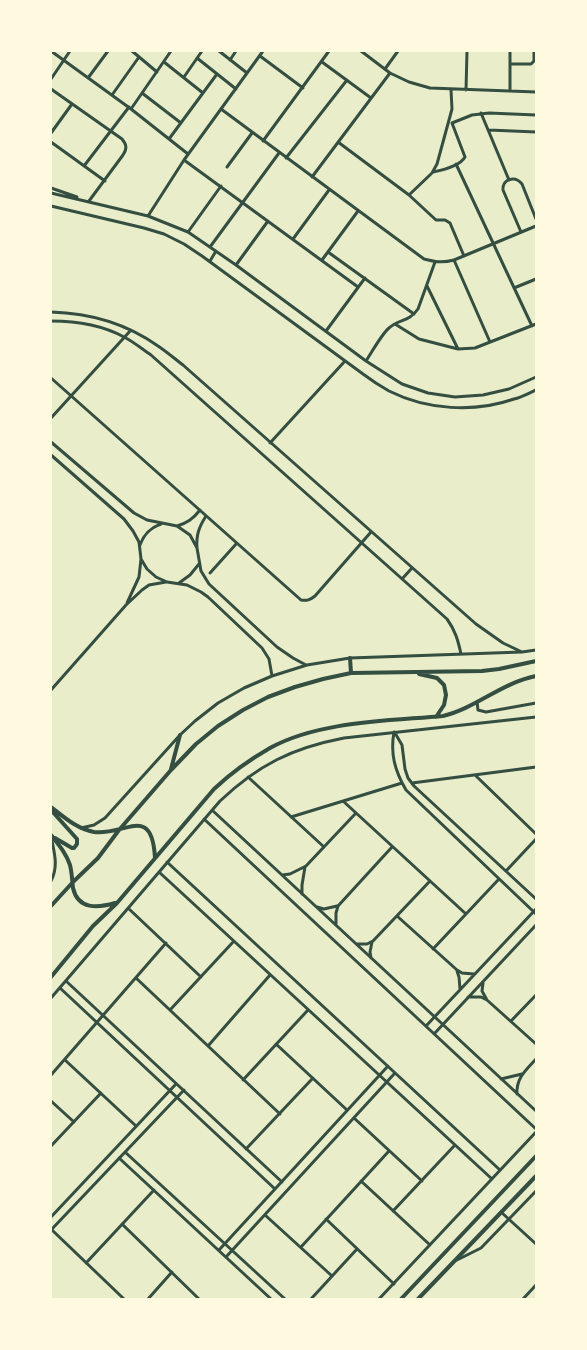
<!DOCTYPE html>
<style>
body{margin:0}
#map{position:relative;width:587px;height:1350px;overflow:hidden;background:#e9edc9;font-family:"Asap Condensed",sans-serif}
canvas{display:block}
.frame{position:absolute;inset:0;border:52px solid #fefae0;pointer-events:none}
</style>
<div id="map">
<canvas width="587" height="1350"></canvas>
<div class="frame"></div>
</div>
<script>
const ctx = document.querySelector('canvas').getContext('2d');
ctx.lineJoin = 'round';
function trace(path, color, width, dash) {
  ctx.strokeStyle = color;
  ctx.lineWidth = width;
  ctx.lineCap = dash ? 'butt' : 'round';
  ctx.setLineDash(dash || []);
  ctx.stroke(path);
}
trace(new Path2D(`
 M 51,51 L 131,109 L 188,154
 M 132,51 L 157,72
 M 219,51 L 247,73
 M 361,51 L 390,73 L 409,82 L 430,88 L 536,92
 M 260,56 L 303,88
 M 197,58 L 236,89
 M 230,60 L 236,51
 M 164,62 L 203,93
 M 322,62 L 371,98
 M 510,64 L 531,64 L 534,61 L 534,51
 M 385,69 L 398,51
 M 184,77 L 202,51
 M 88,78 L 108,51
 M 51,79 L 70,51
 M 51,89 L 122,139 C 127,145 127,149 123,155 L 89,201
 M 466,90 L 467,51
 M 510,91 L 510,51
 M 142,93 L 181,123
 M 112,95 L 139,57
 M 131,109 L 171,51
 M 221,109 L 424,259 C 435,262 443,263 454,260 L 536,226
 M 481,113 L 509,180
 M 452,123 L 472,115 L 489,113 L 536,115
 M 489,130 L 536,132
 M 51,133 L 72,104
 M 169,139 L 217,74
 M 263,141 L 329,51
 M 51,142 L 105,181
 M 338,142 L 409,195 L 436,220 L 445,220 L 450,223 L 464,256
 M 286,158 L 347,80
 M 184,160 L 358,287
 M 456,164 L 532,326
 M 84,166 L 129,107
 M 227,167 L 252,133
 M 433,172 C 443,170 460,166 465,157 L 452,123
 M 312,177 L 390,73
 M 51,188 L 77,197
 M 51,193 L 148,216 L 188,232 L 236,265 L 366,361 L 402,384 L 428,393 L 455,397 L 483,395 L 509,389 L 536,377
 M 409,195 L 432,173 L 437,164 L 452,109 L 451,90
 M 51,206 L 144,228 L 164,234 L 184,244 L 202,256 L 363,374 C 371,380 380,386 389,391 C 427,410 474,413 514,399 C 522,397 529,393 536,390
 M 148,216 L 184,160 L 263,51
 M 188,232 L 221,186
 M 521,232 L 503,190 C 502,179 515,175 522,184 L 536,219
 M 293,239 L 329,190
 M 210,247 L 279,153
 M 328,252 L 414,314
 M 322,260 L 358,211
 M 454,260 L 490,342
 M 210,261 L 216,251
 M 236,265 L 268,221
 M 427,286 L 458,349
 M 514,288 L 536,279
 M 51,312 C 89,313 127,324 158,346 C 167,352 175,359 183,365 L 476,624 L 503,643 L 522,652
 M 51,321 C 76,321 102,325 124,337 C 134,342 142,349 151,355 L 447,619 C 455,630 458,640 461,654
 M 395,324 L 419,339 L 458,349 L 475,348 L 536,324
 M 326,331 L 365,278
 M 366,361 C 372,352 381,335 389,328 C 399,319 409,322 418,309 L 435,262
 M 51,378 L 301,600 C 307,601 310,600 315,596 L 371,532
 M 51,418 L 131,330
 M 51,442 L 134,513 L 147,520 L 177,526 L 190,535 L 197,548 L 201,571 L 209,584 L 277,647 L 293,658 L 306,665
 M 270,443 L 345,361
 M 51,455 L 124,519 L 133,531 L 139,542 L 141,559 L 147,569 L 156,577 L 167,582 L 187,585 L 201,592 L 208,597 L 262,648 L 269,659 L 272,676
 M 177,526 C 187,523 193,519 200,510
 M 140,545 C 144,534 150,528 161,524
 M 197,548 C 196,535 199,527 206,516
 M 210,573 L 237,543
 M 402,579 L 412,568
 M 179,583 L 190,575 L 199,564
 M 127,603 L 139,577 L 141,559
 M 51,690 L 126,605 L 142,590 L 149,585 L 166,582
 M 477,702 L 478,710 L 486,712 L 536,703
 M 394,732 C 390,754 395,771 406,790 L 536,914
 M 395,733 L 402,745 L 405,769 L 408,778 L 414,786 L 536,899
 M 475,775 L 536,834
 M 248,777 L 324,847
 M 412,783 L 536,767
 M 343,801 L 466,914
 M 212,810 L 536,1111
 M 291,817 L 402,783
 M 204,819 L 536,1129
 M 81,828 L 94,825 L 105,818 L 180,735 L 195,721 L 218,703 L 244,688 L 272,676 L 307,665 L 350,658 L 522,652 L 536,650
 M 167,862 L 500,1170
 M 506,871 L 536,839
 M 159,872 L 492,1179
 M 282,875 L 290,874 L 306,866 L 356,813
 M 51,881 C 59,866 54,852 51,836
 M 302,894 L 302,885 L 305,867
 M 317,907 L 324,909 L 337,906
 M 128,908 L 201,977
 M 397,916 L 457,970 L 462,973 L 474,974
 M 336,924 L 336,913 L 338,906 L 392,847
 M 357,944 L 367,944 L 373,941 L 430,881
 M 433,949 L 499,879
 M 371,958 L 370,952 L 372,942
 M 457,971 L 459,977 L 460,989
 M 136,978 L 280,1114
 M 66,981 L 282,1182
 M 483,983 L 482,991 L 487,1000 L 536,1044
 M 60,988 L 275,1189
 M 468,997 L 481,997 L 487,1000
 M 51,998 L 220,801 C 258,765 292,748 344,738 L 536,717
 M 170,1010 L 234,941
 M 511,1021 L 536,995
 M 426,1026 L 536,909
 M 434,1034 L 536,925
 M 276,1044 L 347,1110
 M 208,1046 L 270,975
 M 65,1060 L 136,1126
 M 51,1075 L 166,943
 M 501,1079 L 522,1074
 M 243,1080 L 308,1010
 M 517,1094 C 516,1078 526,1070 536,1059
 M 51,1101 L 74,1122
 M 354,1118 L 422,1181
 M 51,1146 L 101,1093
 M 246,1149 L 313,1078
 M 125,1152 L 285,1299
 M 119,1158 L 271,1299
 M 361,1181 L 430,1245
 M 393,1211 L 455,1145
 M 501,1212 L 536,1244
 M 265,1215 L 332,1276
 M 51,1217 L 176,1084
 M 326,1219 L 394,1284
 M 122,1224 L 199,1299
 M 51,1230 L 184,1090
 M 52,1230 L 124,1299
 M 301,1247 L 389,1151
 M 219,1250 L 388,1066
 M 226,1257 L 395,1073
 M 457,1260 L 481,1248 L 536,1191
 M 86,1263 L 154,1190
 M 148,1299 L 172,1272
 M 311,1299 L 357,1249
 M 379,1299 L 536,1132
 M 523,1299 L 536,1285`), '#344e41', 3);
trace(new Path2D(`
 M 350,658 L 351,673
 M 419,674 L 437,678 L 444,685 L 446,695 L 444,705 L 436,717
 M 171,769 L 180,735
 M 51,807 C 64,817 77,829 94,832 C 125,836 152,803 155,858
 M 51,810 L 77,839 L 77,844 L 74,848 L 72,848 L 55,838
 M 51,835 C 59,845 66,853 70,865 C 72,873 72,880 73,888 C 78,910 98,908 115,903
 M 51,906 L 73,882 L 98,858 L 119,830 L 171,770 L 196,744 L 218,726 L 243,710 L 268,697 L 295,687 L 323,679 L 351,673 L 482,671 L 499,669 L 536,661
 M 51,977 L 93,926 L 117,903 L 214,789 C 231,773 249,760 270,748 C 319,721 388,721 443,716 C 476,708 501,683 536,676
 M 401,1299 L 536,1156
 M 418,1299 L 536,1176`), '#344e41', 4);
</script>
